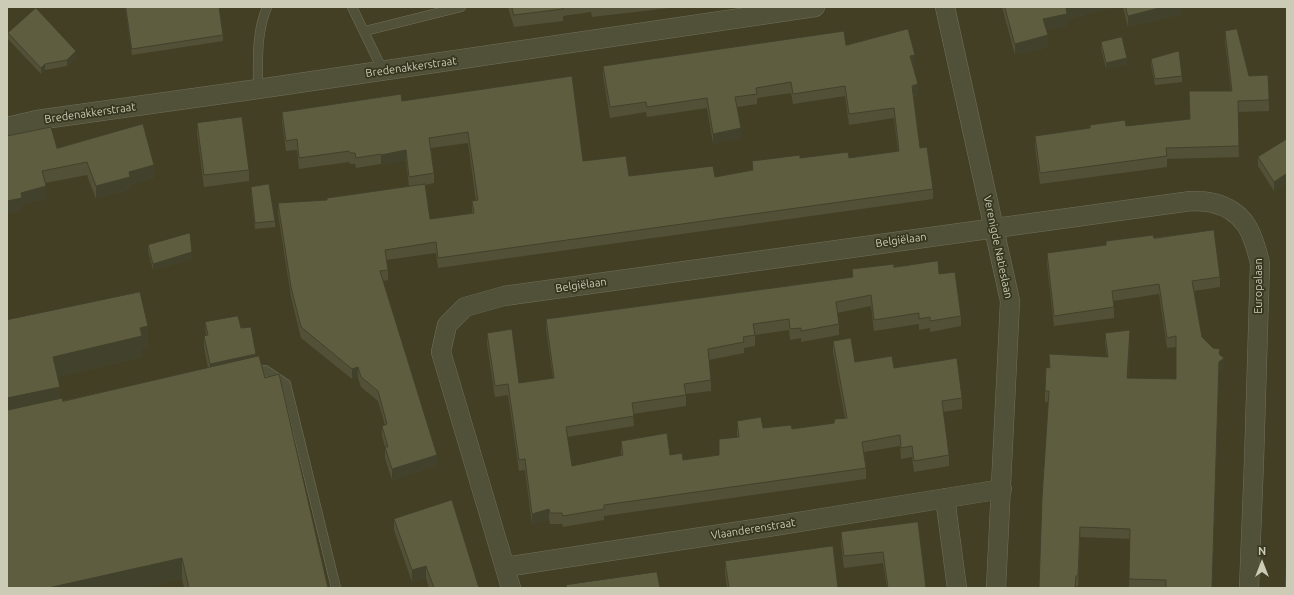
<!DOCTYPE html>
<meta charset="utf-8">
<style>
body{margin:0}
#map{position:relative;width:1294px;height:595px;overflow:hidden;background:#423f25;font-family:Ubuntu,sans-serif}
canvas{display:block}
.frame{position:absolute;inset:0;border:8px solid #cbcbb6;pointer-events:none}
.north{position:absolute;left:1242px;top:543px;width:40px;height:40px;-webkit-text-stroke:3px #36351e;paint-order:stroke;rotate:0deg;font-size:11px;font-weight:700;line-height:16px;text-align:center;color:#cbcbb6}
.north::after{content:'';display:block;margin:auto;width:14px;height:18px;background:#cbcbb6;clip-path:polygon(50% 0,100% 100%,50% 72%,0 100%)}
</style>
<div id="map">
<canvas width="1294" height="595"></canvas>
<div class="frame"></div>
<div class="north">N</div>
</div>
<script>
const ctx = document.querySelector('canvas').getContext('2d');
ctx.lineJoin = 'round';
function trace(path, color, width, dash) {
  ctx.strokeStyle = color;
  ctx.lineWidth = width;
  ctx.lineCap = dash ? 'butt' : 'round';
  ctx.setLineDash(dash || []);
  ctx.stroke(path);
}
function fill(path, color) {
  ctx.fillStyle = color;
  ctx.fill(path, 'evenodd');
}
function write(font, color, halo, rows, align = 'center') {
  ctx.font = font + ' Ubuntu,sans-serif';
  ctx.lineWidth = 3.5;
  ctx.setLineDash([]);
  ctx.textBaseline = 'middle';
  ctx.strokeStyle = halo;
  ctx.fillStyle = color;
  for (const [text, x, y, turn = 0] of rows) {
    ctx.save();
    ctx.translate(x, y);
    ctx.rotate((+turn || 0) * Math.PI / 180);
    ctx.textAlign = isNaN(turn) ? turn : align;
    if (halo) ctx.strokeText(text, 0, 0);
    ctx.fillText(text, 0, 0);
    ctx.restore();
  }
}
const service = new Path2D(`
 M 352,7 L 383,71
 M 365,31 L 461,7
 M 258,89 C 258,61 256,33 267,7
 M 251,373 L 265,370 L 286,384 L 336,588`);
const minor = new Path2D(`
 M 945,7 L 1010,301 L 996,588
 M 7,127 L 37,120 L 258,89 L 815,7
 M 945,498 L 957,588
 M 505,567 L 774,526 L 1002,489
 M 511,588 L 441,352 L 447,325 L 465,307 L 504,296 L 1191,201 C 1198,201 1206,201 1213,203 C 1246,211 1253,234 1260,263 L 1254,461 L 1249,588`);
trace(service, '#71705a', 10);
trace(minor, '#71705a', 20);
trace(service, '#515039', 9);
trace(minor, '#515039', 19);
fill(new Path2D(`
 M 125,7 L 219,7 L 223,35 L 223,41 L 132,55 Z
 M 508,7 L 678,7 L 592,17 L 591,12 L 563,16 L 563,21 L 514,27 Z
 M 1002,7 L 1116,7 L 1067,19 L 1067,26 L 1046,30 L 1048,47 L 1015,55 Z
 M 1123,7 L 1182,7 L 1182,14 L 1128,27 Z
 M 1225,31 L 1249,76 L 1268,75 L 1269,107 L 1269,111 L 1238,112 L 1239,157 L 1167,159 L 1167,167 L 1040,184 L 1035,147 L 1035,136 L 1090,128 L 1090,125 L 1126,126 L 1190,119 L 1231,91 L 1225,42 Z
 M 8,33 L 76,57 L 67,66 L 45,70 L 41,74 L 8,39 Z
 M 1101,42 L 1127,64 L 1106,69 L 1101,48 Z
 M 846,45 L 915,65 L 913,66 L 918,95 L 913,96 L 920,148 L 933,189 L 933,199 L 438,268 L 436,253 L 386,260 L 388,270 L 388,280 L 383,281 L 437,465 L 392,480 L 385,458 L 385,447 L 382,436 L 382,426 L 385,425 L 378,401 L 361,387 L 358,378 L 352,379 L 301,338 L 291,297 L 278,213 L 278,203 L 327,200 L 409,186 L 406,160 L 381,165 L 381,164 L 356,168 L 355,164 L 350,164 L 349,162 L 299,169 L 297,150 L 286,151 L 282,122 L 282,112 L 402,101 L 629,176 L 715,177 L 752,170 L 752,161 L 800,158 L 849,158 L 898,151 L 894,118 L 849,125 L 845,96 L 793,104 L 791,93 L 757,98 L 757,104 L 737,107 L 741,138 L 713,144 L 707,108 L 647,117 L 646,112 L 610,118 L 603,76 L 603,66 ZM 468,143 L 476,201 L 472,201 L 472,214 L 430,219 L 425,185 L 434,183 L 434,173 L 431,148 Z
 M 1151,59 L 1182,76 L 1182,82 L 1155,85 L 1151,65 Z
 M 197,123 L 249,170 L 249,181 L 204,187 L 197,134 Z
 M 1287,139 L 1287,189 L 1286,184 L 1274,191 L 1258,166 L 1258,157 Z
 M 57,148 L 154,178 L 130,185 L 130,189 L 96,199 L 87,175 L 45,183 L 46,198 L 22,205 L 22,210 L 7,214 Z
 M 251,187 L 275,221 L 275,227 L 255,229 L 251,193 Z
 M 1154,238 L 1220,277 L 1220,287 L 1194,291 L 1202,337 L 1213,348 L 1220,354 L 1224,368 L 1219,372 L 1212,588 L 1129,588 L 1130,539 L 1080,537 L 1078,586 L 1076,586 L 1048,402 L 1045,402 L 1045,391 L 1049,368 L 1049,354 L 1107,357 L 1105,344 L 1105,333 L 1130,340 L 1128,378 L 1176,379 L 1176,347 L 1167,348 L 1159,294 L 1113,301 L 1114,307 L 1114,318 L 1054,326 L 1047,264 L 1047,253 L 1106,245 L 1106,241 Z
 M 148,245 L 192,259 L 153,270 L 148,251 Z
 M 894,267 L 939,274 L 961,316 L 961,326 L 930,332 L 930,328 L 919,330 L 919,324 L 874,331 L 871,306 L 837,313 L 839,324 L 839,335 L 801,342 L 801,338 L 790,340 L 789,330 L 755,335 L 755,346 L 744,348 L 744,353 L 709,360 L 711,380 L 711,391 L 686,394 L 686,406 L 633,414 L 634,426 L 567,437 L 572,466 L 621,456 L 621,441 L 670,455 L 683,460 L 719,455 L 737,437 L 737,421 L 763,428 L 792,429 L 834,423 L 845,418 L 833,352 L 833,341 L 855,362 L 894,368 L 962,398 L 962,409 L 943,412 L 949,455 L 949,466 L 914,472 L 912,457 L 901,459 L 900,446 L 864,452 L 866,468 L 866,479 L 604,516 L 604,520 L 563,527 L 562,524 L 550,524 L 549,519 L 532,525 L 525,470 L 519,471 L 508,395 L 495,397 L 487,344 L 487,333 L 519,383 L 553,378 L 546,330 L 546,319 L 852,277 L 852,269 Z
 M 7,320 L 148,347 L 142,348 L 142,357 L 57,377 L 60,399 L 63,401 L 208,368 L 204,347 L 204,336 L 206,335 L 205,322 L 241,328 L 256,357 L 265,378 L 328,588 L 184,588 L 182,579 L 140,588 Z
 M 394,519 L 479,588 L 429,588 L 426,578 L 412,582 L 394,530 Z
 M 918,522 L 926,588 L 887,588 L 883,563 L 844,568 L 841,544 L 841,532 Z
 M 725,561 L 838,588 L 727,588 L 725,573 Z`), '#525036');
fill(new Path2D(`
 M 1071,7 L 1116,7 L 1067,19 L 1067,26 L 1043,31 L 1043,19 L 1066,8 Z
 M 1163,7 L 1182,7 L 1182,14 L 1128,27 L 1128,16 Z
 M 1048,35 L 1048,47 L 1015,55 L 1015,44 Z
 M 76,51 L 76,57 L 67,66 L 67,60 Z
 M 915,55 L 915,65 L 910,67 L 910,56 Z
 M 1127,58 L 1127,64 L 1106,69 L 1106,63 Z
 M 45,64 L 45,70 L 41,74 L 41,68 Z
 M 918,84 L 918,95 L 912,96 L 912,86 Z
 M 741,128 L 741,138 L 713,144 L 713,134 Z
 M 406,150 L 406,160 L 381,165 L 381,155 Z
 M 154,165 L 154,178 L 130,185 L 130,189 L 96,199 L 96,186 L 129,172 Z
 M 1286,174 L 1286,184 L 1274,191 L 1274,182 Z
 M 46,186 L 46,198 L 22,205 L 22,210 L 7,214 L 7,201 L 21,193 Z
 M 192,252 L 192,259 L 153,270 L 153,264 Z
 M 148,326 L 148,347 L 142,348 L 142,357 L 53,378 L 53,357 L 140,328 Z
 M 1130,330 L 1130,340 L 1127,388 L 1127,378 Z
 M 256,354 L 256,366 L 210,376 L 210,364 Z
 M 1224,358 L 1224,368 L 1219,372 L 1212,588 L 1219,362 Z
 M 358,367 L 358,378 L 352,379 L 352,369 Z
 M 60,387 L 60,408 L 7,419 L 7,398 Z
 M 437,455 L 437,465 L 392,480 L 392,469 Z
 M 549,509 L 549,519 L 532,525 L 532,514 Z
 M 182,558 L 182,579 L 140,588 L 48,588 Z
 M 426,566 L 426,578 L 412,582 L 412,570 Z`), '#42412c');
const building = new Path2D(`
 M 126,7 L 219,7 L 223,35 L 132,49 Z
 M 512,7 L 563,7 L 563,9 L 514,15 Z
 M 1005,7 L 1071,7 L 1066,8 L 1067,14 L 1043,19 L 1048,35 L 1015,44 Z
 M 1126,7 L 1163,7 L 1128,16 Z
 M 36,8 L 76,51 L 67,60 L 45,64 L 41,68 L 8,33 Z
 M 908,29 L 915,55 L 910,56 L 918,84 L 912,86 L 920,148 L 927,147 L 933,189 L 438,258 L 436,242 L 385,250 L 388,270 L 380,271 L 437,455 L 392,469 L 385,447 L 388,447 L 382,426 L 387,424 L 378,391 L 361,377 L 358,367 L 352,369 L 301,327 L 291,287 L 278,203 L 327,200 L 327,198 L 425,184 L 430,219 L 474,213 L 472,201 L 478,200 L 468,132 L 429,138 L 434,173 L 409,177 L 406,150 L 381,155 L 381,154 L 356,158 L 355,153 L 350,153 L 349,151 L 299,158 L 297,139 L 286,141 L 282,112 L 401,94 L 402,101 L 572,76 L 583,161 L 626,156 L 629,176 L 713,166 L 715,177 L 753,170 L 752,161 L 800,155 L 800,158 L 848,152 L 849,158 L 899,151 L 894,108 L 849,114 L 845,86 L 793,94 L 791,82 L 756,88 L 757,94 L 735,97 L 741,128 L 713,134 L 707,98 L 647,107 L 646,102 L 610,107 L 603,66 L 844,31 L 846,45 Z
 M 1237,29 L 1249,76 L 1268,75 L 1269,96 L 1269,100 L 1238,101 L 1239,146 L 1166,148 L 1167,156 L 1040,173 L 1035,136 L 1090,128 L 1090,125 L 1125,120 L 1126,126 L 1190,119 L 1189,91 L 1232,91 L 1225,31 Z
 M 1122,37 L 1127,58 L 1106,63 L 1101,42 Z
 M 1179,51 L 1182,76 L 1155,79 L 1151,59 Z
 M 242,117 L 249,170 L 204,175 L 197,123 Z
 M 143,124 L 154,165 L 129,172 L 130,177 L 96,186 L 87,162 L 42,171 L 46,186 L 21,193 L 22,198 L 7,201 L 7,136 L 51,127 L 57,148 Z
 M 1287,139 L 1287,180 L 1286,174 L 1274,182 L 1258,157 Z
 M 269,184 L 275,221 L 255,223 L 251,187 Z
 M 1214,230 L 1220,277 L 1192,281 L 1202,337 L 1213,348 L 1220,349 L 1219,354 L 1224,358 L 1219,362 L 1212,588 L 1166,588 L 1166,580 L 1129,579 L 1130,529 L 1080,527 L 1078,576 L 1076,576 L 1075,588 L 1039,588 L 1042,498 L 1049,391 L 1045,391 L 1046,367 L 1050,368 L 1049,354 L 1108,357 L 1105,333 L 1130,330 L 1127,378 L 1176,379 L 1176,336 L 1167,338 L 1159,284 L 1112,291 L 1114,307 L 1054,316 L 1047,253 L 1106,245 L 1106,241 L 1153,235 L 1154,238 Z
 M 190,233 L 192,252 L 153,264 L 148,245 Z
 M 938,261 L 939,274 L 955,272 L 961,316 L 930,321 L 930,317 L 919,319 L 919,313 L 874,320 L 871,295 L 836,302 L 839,324 L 801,331 L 801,328 L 790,329 L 789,319 L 753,324 L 755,335 L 743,337 L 744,342 L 708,349 L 711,380 L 684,384 L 686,395 L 632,403 L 634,416 L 566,427 L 572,466 L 623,455 L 621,441 L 667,433 L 670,455 L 682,453 L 683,460 L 719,455 L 719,439 L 739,437 L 737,421 L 761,417 L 763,428 L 791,425 L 792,429 L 834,423 L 835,419 L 847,418 L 833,341 L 851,338 L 855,362 L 892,356 L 894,368 L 957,358 L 962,398 L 942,401 L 949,455 L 914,461 L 912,446 L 901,448 L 900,435 L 862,442 L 866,468 L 604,505 L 604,509 L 563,516 L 562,513 L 550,513 L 549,509 L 532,514 L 525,459 L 519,460 L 508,384 L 495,386 L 487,333 L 512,329 L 519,383 L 554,378 L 546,319 L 853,277 L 852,269 L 894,264 L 894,267 Z
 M 140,292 L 148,326 L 140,328 L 142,336 L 53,357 L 60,387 L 7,398 L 7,320 Z
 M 238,316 L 241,328 L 251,327 L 256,354 L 210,364 L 204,336 L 208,335 L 205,322 Z
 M 259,356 L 265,378 L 279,374 L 328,588 L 189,588 L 182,558 L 48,588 L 7,588 L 7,409 L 8,410 L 62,398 L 63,401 Z
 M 452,500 L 479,588 L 434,588 L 426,566 L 412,570 L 394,519 Z
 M 918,522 L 926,588 L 888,588 L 883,552 L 844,556 L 841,532 Z
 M 1287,522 L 1287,588 L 1285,588 Z
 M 833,546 L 838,588 L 729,588 L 725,561 Z
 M 657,572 L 660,588 L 567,588 L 566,585 Z`);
fill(building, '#5f5d3f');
trace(building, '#42412c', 1);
write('11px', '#cbcbb6', '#36351e', [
 ["Bredenakkerstraat",411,67,-8],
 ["Bredenakkerstraat",90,113,-8],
 ["Belgiëlaan",901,240,-8],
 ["Verenigde Natieslaan",998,247,78],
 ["Belgiëlaan",581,285,-8],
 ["Europalaan",1258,286,-90],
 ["Vlaanderenstraat",753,529,-9]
]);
</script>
